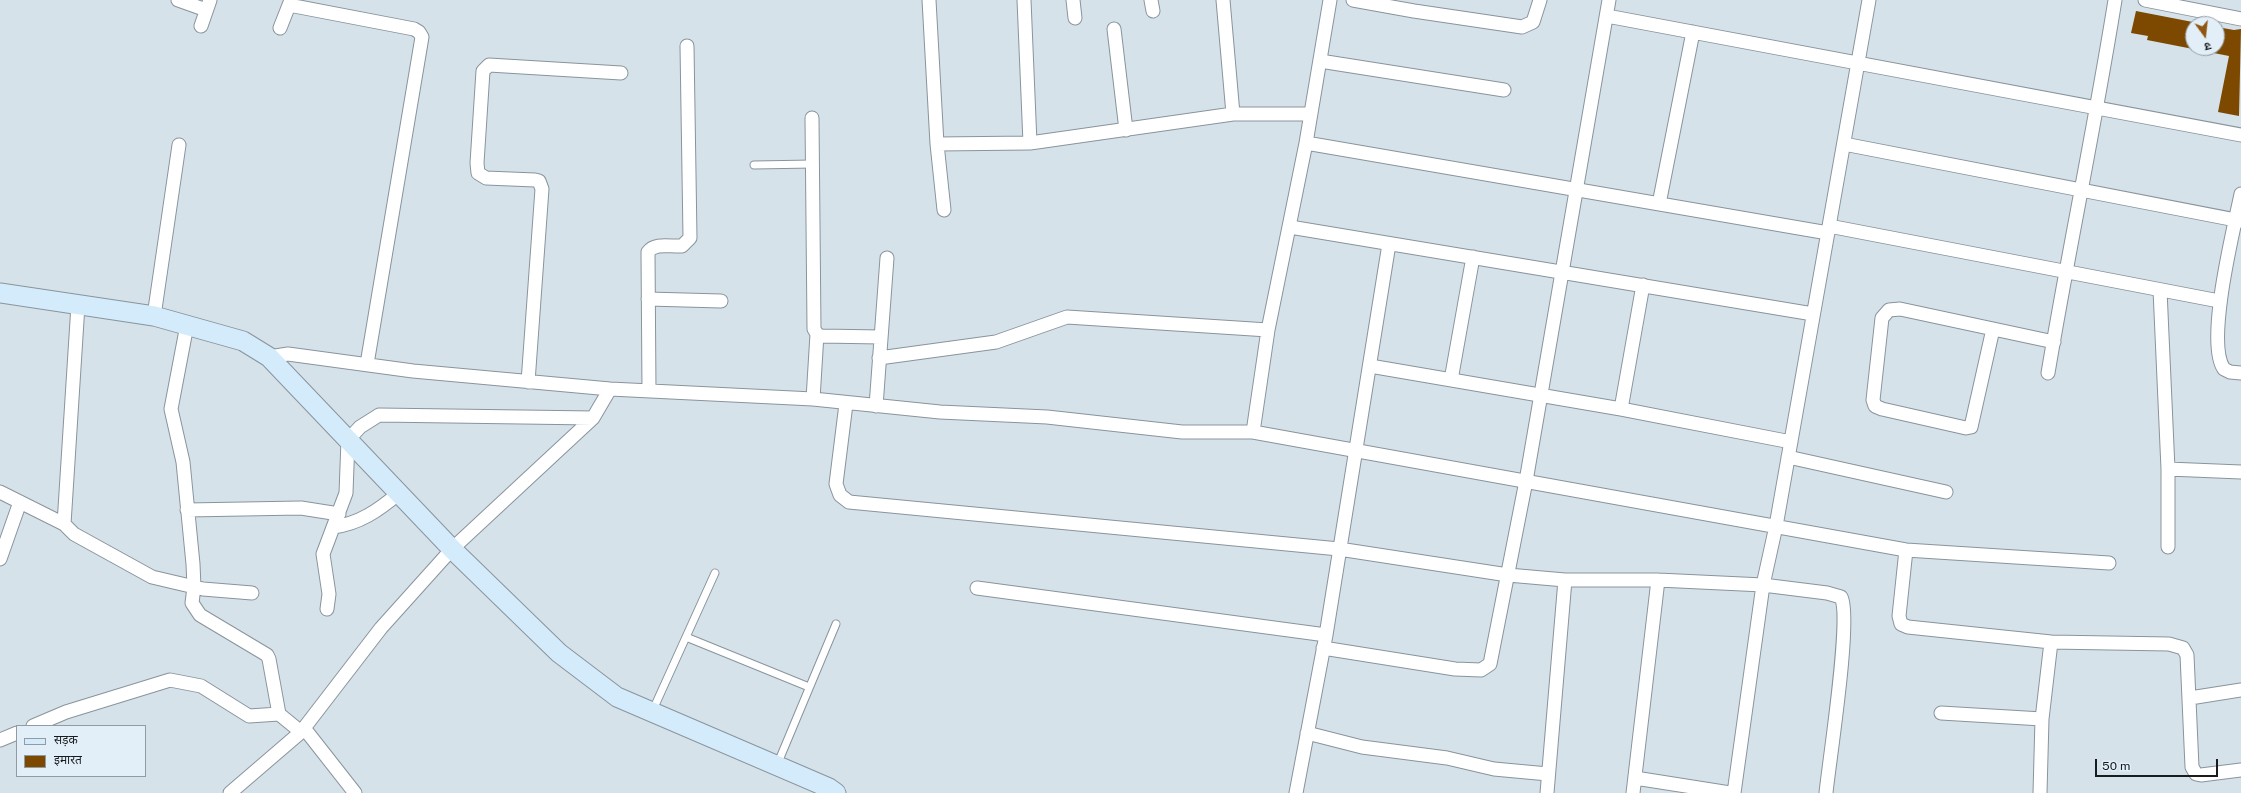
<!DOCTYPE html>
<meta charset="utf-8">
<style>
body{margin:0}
#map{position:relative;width:2241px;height:793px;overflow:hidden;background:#d6e2ea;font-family:"Public Sans","Noto Sans Devanagari",sans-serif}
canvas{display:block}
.legend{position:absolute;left:16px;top:725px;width:130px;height:52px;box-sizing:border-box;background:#e3eff8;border:1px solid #929ba1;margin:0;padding:5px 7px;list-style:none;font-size:12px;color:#181c1f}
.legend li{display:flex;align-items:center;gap:8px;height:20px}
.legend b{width:20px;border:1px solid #929ba1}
.north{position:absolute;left:2185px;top:16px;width:40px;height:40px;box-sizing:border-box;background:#e3eff8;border:1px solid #929ba1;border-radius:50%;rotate:165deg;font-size:11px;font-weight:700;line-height:16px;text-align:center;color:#181c1f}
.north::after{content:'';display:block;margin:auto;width:14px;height:18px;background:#8f5511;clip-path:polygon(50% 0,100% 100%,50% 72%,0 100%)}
.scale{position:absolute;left:2095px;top:759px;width:123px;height:18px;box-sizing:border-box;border:2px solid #181c1f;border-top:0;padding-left:5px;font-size:12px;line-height:14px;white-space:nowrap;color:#181c1f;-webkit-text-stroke:3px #e3eff8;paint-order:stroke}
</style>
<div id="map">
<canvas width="2241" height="793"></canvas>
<ul class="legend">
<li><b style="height:5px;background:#d3ebfa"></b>सड़क</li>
<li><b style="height:11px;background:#7d4800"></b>इमारत</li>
</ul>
<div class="north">उ</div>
<div class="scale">50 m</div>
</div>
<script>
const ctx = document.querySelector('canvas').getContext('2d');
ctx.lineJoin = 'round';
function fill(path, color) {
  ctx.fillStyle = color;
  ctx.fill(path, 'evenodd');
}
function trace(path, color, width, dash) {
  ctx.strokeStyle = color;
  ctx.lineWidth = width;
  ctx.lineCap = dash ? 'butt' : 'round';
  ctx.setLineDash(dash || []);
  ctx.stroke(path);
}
fill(new Path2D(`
 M 2136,11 L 2203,24 L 2193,24 L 2193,48 L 2217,48 L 2217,27 L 2234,30 L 2241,29 L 2239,116 L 2218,112 L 2229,56 L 2147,40 L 2148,36 L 2131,33 Z`), '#7d4800');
const lane = new Path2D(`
 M 754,165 L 813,164
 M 686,637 L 809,687
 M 652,712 L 715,573
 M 777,765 L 836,624`);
const street = new Path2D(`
 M 178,0 L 206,10
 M 929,0 L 937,144 L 944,210
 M 1024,0 L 1030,143
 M 1073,0 L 1075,18
 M 1151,0 L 1153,11
 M 1223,0 L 1233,114
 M 1353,0 L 1414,11 L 1522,27 L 1533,22 L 1540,0
 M 2145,0 L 2241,19
 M 289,5 L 414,29 L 419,32 L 422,37 L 367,364
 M 1607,16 L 2241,135
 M 201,26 L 210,0
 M 280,28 L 291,0
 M 1114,29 L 1126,130
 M 1320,61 L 1504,90
 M 812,118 L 814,329 L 817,334 L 821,336 L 881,337
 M 1306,143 L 1828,233
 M 937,144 L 1030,143 L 1233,114 L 1311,114
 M 1844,144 L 2241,221
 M 2241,194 C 2234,228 2205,343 2224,369 L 2230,372 L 2241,373
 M 1659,204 L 1693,32
 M 1829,226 L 2219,301
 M 1290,227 L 1813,314
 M 2160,290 L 2168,469 L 2168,547
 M 648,299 L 721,301
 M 154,316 L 179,145
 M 187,325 L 171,409 L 183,462 L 193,564 L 194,587 L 192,603 L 200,615 L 267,655 L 269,659 L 279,714
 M 1993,329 L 1971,427 L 1966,428 L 1882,409 L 1875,406 L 1873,400 L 1882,318 L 1889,310 L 1900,309 L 2054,342
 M 269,357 L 288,354 L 413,371 L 610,389 L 813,399 L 940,412 L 1047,417 L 1182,432 L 1253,432 L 1906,550 L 2109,563
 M 879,358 L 996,342 L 1067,317 L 1268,330
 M 1370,366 L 1621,409 L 1791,442
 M 2048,373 C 2069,248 2095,125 2115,0
 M 1451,380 L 1473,257
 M 528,382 L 542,189 L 539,181 L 535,180 L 486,178 L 478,173 L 477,163 L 483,71 L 489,65 L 621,73
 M 649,391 L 648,252 C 655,242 671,247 682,246 L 690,238 L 687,46
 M 813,399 L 817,334
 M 846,404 L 836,484 L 840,495 L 849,502 L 1339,549 L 1508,575 L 1565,580 L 1658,580 L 1763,585 L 1827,593 L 1841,597 C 1852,617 1829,762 1826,793
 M 876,406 L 887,258
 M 1621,409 L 1643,285
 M 1253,432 L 1268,330 L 1306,143 L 1330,0
 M 1788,457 L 1946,492
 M 2168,469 L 2241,472
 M 0,492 L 64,524 L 74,534 L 152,577 L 203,589 L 252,593
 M 187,510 L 301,508 L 339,514
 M 64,524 L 78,305
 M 333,527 C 359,524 379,510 399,493
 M 1906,550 L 1899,616 L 1901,624 L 1908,627 L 2051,642 L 2169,644 L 2183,648 L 2187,655 L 2192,767 L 2196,774 L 2201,775 L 2241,770
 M 0,559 L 20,502
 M 977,588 L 1326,635
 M 327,609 L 329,594 L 323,554 L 346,493 L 348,440 L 360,427 L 379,415 L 593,418
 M 1323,648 L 1455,669 L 1481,670 L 1490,664 L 1526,481 L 1609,0
 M 2190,698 L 2241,690
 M 1941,713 L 2042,719
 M 33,726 L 66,712 L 170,680 L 201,686 L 249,716 L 279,714 L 301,732
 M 304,728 L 355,793
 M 1307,733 L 1362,747 L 1447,758 L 1494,769 L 1548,774
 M 0,740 L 17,733
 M 1635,778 L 1730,793
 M 230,793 L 301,732 L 381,628 L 452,549 L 593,418 L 610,389
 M 1296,793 L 1326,635 L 1389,244
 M 1547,793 L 1565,580
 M 1633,793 L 1658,580
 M 1734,793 L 1763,585 L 1776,526 L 1869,0
 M 2040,793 L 2042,719 L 2051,642`);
const secondary = new Path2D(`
 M 0,293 L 154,316 L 243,341 L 269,357 L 452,549 L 559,653 L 617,697 L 829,788 L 836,793`);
trace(lane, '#89949c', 9);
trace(street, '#89949c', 15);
trace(secondary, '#89949c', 21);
trace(lane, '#fff', 7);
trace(street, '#fff', 13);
trace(secondary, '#d3ebfa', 19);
</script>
